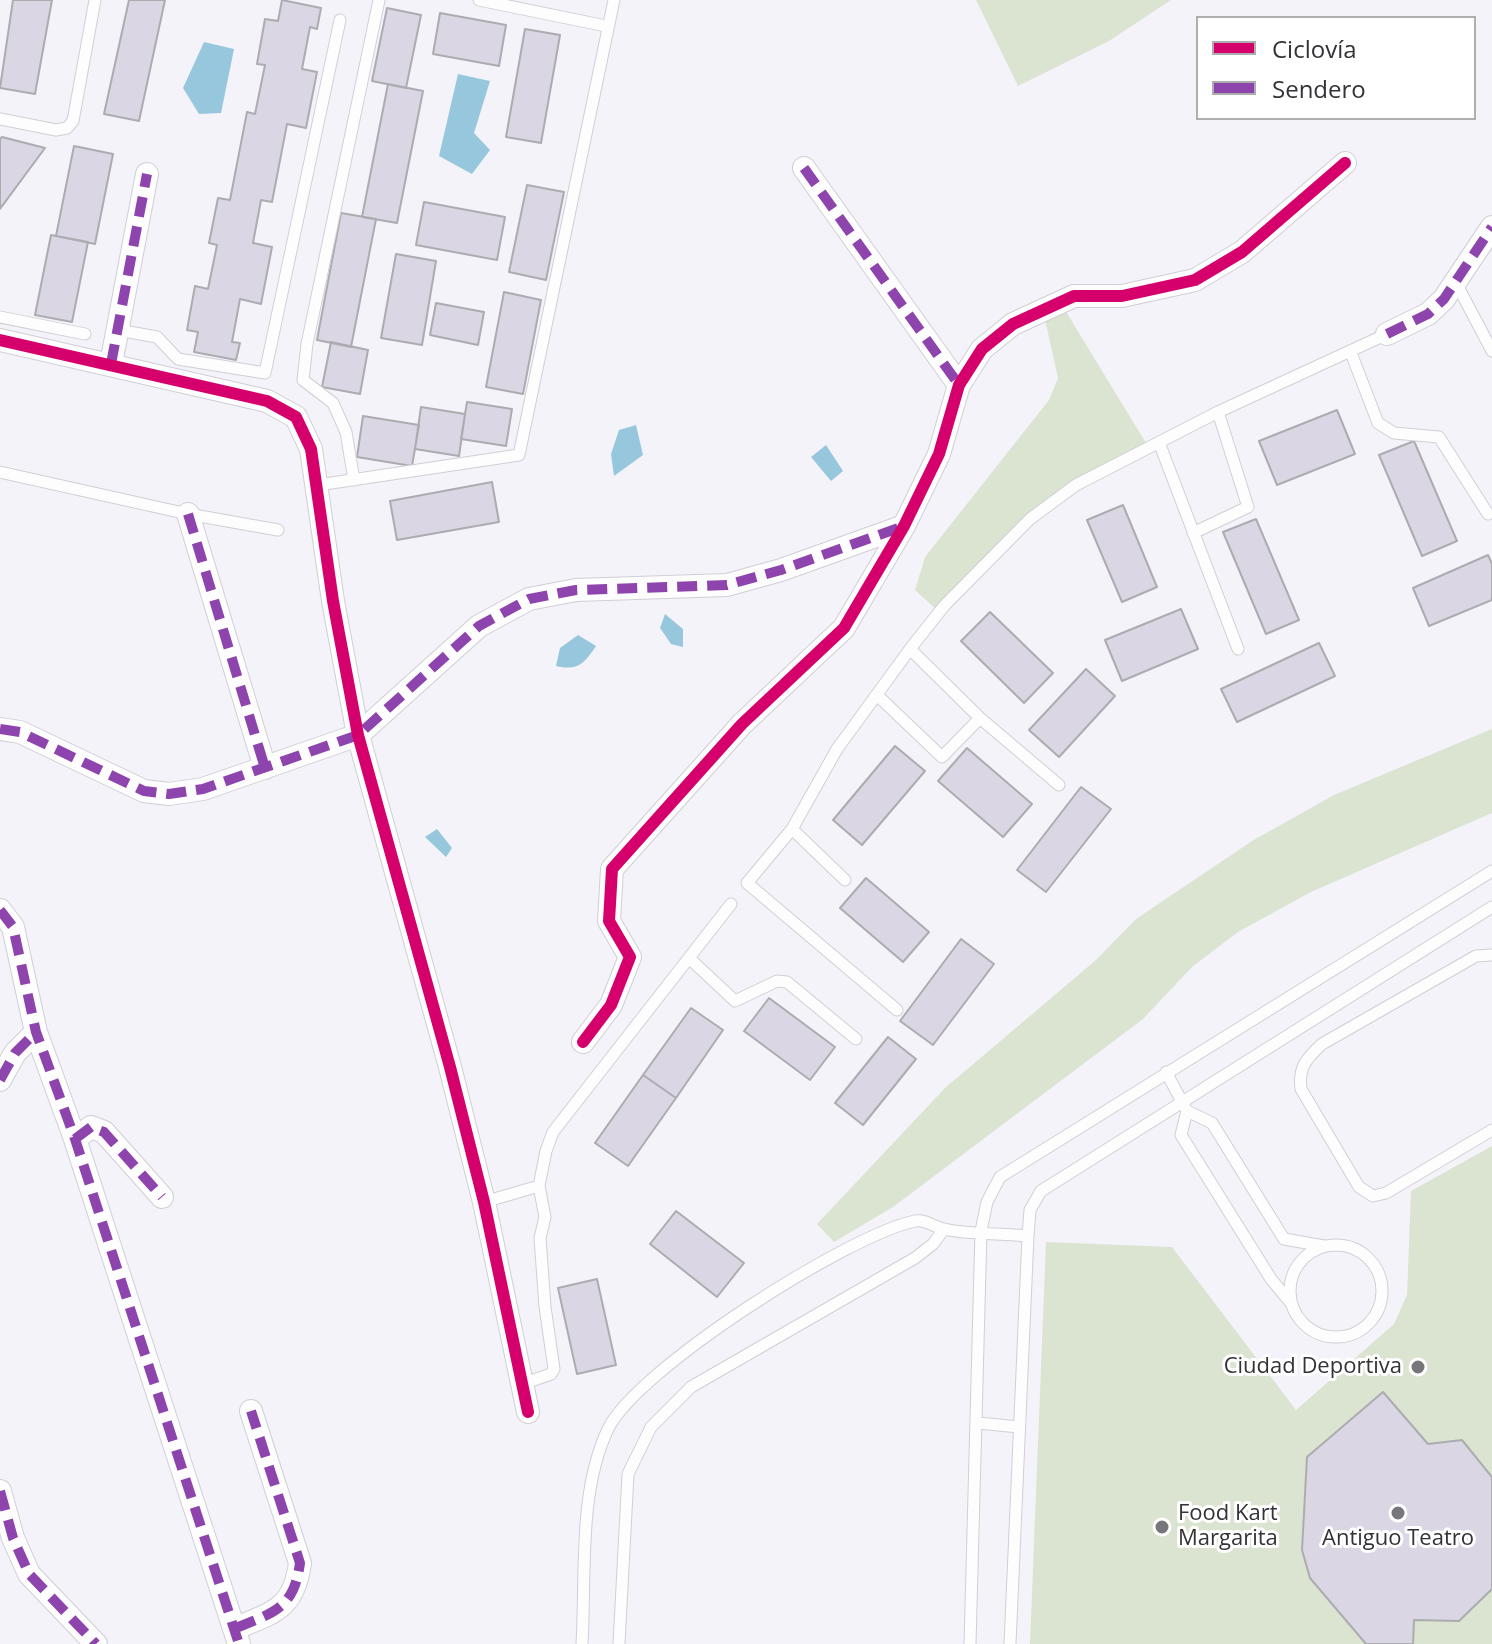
<!DOCTYPE html>
<meta charset="utf-8">
<style>
body{margin:0}
#map{position:relative;width:1492px;height:1644px;overflow:hidden;background:#f4f3fa;font-family:"Open Sans",sans-serif}
canvas{display:block}
.legend{position:absolute;left:1196px;top:16px;width:280px;height:104px;box-sizing:border-box;background:#fff;border:2px solid #aeadaf;margin:0;padding:10px 14px;list-style:none;font-size:24px;color:#343237}
.legend li{display:flex;align-items:center;gap:16px;height:40px}
.legend b{width:40px;border:2px solid #aeadaf}
</style>
<div id="map">
<canvas width="1492" height="1644"></canvas>
<ul class="legend">
<li><b style="height:10px;background:#d6006c"></b>Ciclovía</li>
<li><b style="height:10px;background:#8e44ad"></b>Sendero</li>
</ul>
</div>
<script>
const ctx = document.querySelector('canvas').getContext('2d');
ctx.lineJoin = 'round';
function fill(path, color) {
  ctx.fillStyle = color;
  ctx.fill(path, 'evenodd');
}
function trace(path, color, width, dash) {
  ctx.strokeStyle = color;
  ctx.lineWidth = width;
  ctx.lineCap = dash ? 'butt' : 'round';
  ctx.setLineDash(dash || []);
  ctx.stroke(path);
}
function write(font, color, halo, rows, align = 'center') {
  ctx.font = font + ' "Open Sans",sans-serif';
  ctx.lineWidth = 6;
  ctx.setLineDash([]);
  ctx.textBaseline = 'middle';
  ctx.strokeStyle = halo;
  ctx.fillStyle = color;
  for (const [text, x, y, turn = 0] of rows) {
    ctx.save();
    ctx.translate(x, y);
    ctx.rotate((+turn || 0) * Math.PI / 180);
    ctx.textAlign = isNaN(turn) ? turn : align;
    if (halo) ctx.strokeText(text, 0, 0);
    ctx.fillText(text, 0, 0);
    ctx.restore();
  }
}
fill(new Path2D(`
 M 976,0 L 1171,0 L 1109,41 L 1018,86 Z
 M 1065,310 L 1149,448 L 1064,498 L 1014,538 L 938,611 L 915,590 L 925,557 L 1049,400 L 1058,378 L 1045,319 Z
 M 1492,729 L 1492,813 L 1311,892 L 1238,932 L 1192,967 L 1143,1019 L 893,1207 L 834,1242 L 817,1224 L 945,1088 L 1096,960 L 1136,919 L 1252,841 L 1334,795 Z
 M 1492,1146 L 1492,1644 L 1030,1644 L 1046,1242 L 1172,1247 L 1296,1410 L 1394,1324 L 1407,1295 L 1411,1191 Z`), '#dbe4d1');
fill(new Path2D(`
 M 204,42 L 234,49 L 221,113 L 199,114 L 183,88 Z
 M 458,74 L 490,81 L 474,133 L 490,150 L 472,174 L 439,156 Z
 M 636,425 L 643,455 L 614,476 L 611,454 L 619,430 Z
 M 826,445 L 843,471 L 831,481 L 811,457 Z
 M 665,614 L 683,629 L 683,647 L 671,644 L 660,628 Z
 M 578,635 L 596,646 C 584,664 578,671 556,666 L 560,648 Z
 M 437,829 L 452,848 L 446,857 L 425,837 Z`), '#96c7dc');
const building = new Path2D(`
 M 13,0 L 52,0 L 35,94 L 0,88 Z
 M 129,0 L 165,0 L 139,121 L 104,114 Z
 M 282,0 L 321,8 L 317,29 L 310,27 L 302,69 L 317,72 L 306,128 L 287,124 L 272,202 L 261,200 L 253,243 L 272,247 L 261,304 L 240,299 L 232,342 L 240,343 L 236,360 L 194,352 L 198,332 L 187,330 L 195,286 L 208,289 L 217,245 L 209,243 L 218,198 L 230,200 L 247,112 L 255,114 L 265,65 L 257,64 L 265,19 L 278,21 Z
 M 387,8 L 421,15 L 406,88 L 372,81 Z
 M 440,13 L 506,25 L 499,66 L 433,54 Z
 M 525,29 L 560,35 L 541,143 L 506,137 Z
 M 388,84 L 423,91 L 397,223 L 362,217 Z
 M 2,137 L 45,148 L 0,209 L 0,139 Z
 M 74,146 L 113,154 L 95,244 L 56,236 Z
 M 527,185 L 564,192 L 546,280 L 509,272 Z
 M 424,202 L 505,217 L 497,260 L 416,245 Z
 M 341,213 L 376,219 L 351,347 L 317,340 Z
 M 51,235 L 88,242 L 72,322 L 35,315 Z
 M 396,254 L 436,261 L 422,345 L 381,338 Z
 M 504,292 L 541,300 L 523,394 L 486,387 Z
 M 436,303 L 484,312 L 478,345 L 430,335 Z
 M 331,342 L 368,350 L 360,394 L 322,387 Z
 M 467,402 L 512,409 L 506,446 L 461,439 Z
 M 421,407 L 465,414 L 459,456 L 415,449 Z
 M 1337,410 L 1355,454 L 1277,485 L 1259,441 Z
 M 363,416 L 419,425 L 412,466 L 357,457 Z
 M 1414,441 L 1457,541 L 1422,556 L 1379,455 Z
 M 492,482 L 499,522 L 397,540 L 390,501 Z
 M 1123,505 L 1157,587 L 1122,602 L 1087,520 Z
 M 1256,519 L 1299,620 L 1266,634 L 1223,532 Z
 M 1488,555 L 1492,564 L 1492,600 L 1429,626 L 1413,588 Z
 M 1181,609 L 1198,649 L 1122,681 L 1105,640 Z
 M 990,612 L 1053,673 L 1024,703 L 961,641 Z
 M 1319,643 L 1335,676 L 1237,722 L 1221,689 Z
 M 1086,669 L 1115,696 L 1059,757 L 1029,730 Z
 M 895,746 L 925,771 L 862,845 L 833,820 Z
 M 967,748 L 1032,804 L 1003,837 L 938,781 Z
 M 1081,787 L 1111,809 L 1046,892 L 1017,870 Z
 M 866,878 L 929,932 L 903,962 L 840,908 Z
 M 961,939 L 994,964 L 933,1045 L 900,1021 Z
 M 769,998 L 835,1047 L 810,1080 L 744,1031 Z
 M 691,1008 L 723,1030 L 676,1098 L 643,1075 Z
 M 888,1037 L 916,1059 L 863,1125 L 835,1103 Z
 M 643,1075 L 676,1098 L 628,1166 L 595,1143 Z
 M 676,1211 L 744,1263 L 717,1297 L 650,1244 Z
 M 597,1279 L 616,1365 L 577,1374 L 558,1288 Z
 M 1383,1392 L 1428,1444 L 1462,1440 L 1492,1477 L 1492,1589 L 1459,1621 L 1414,1620 L 1413,1644 L 1366,1644 L 1310,1578 L 1302,1550 L 1307,1457 Z`);
fill(building, '#dad6e4');
trace(building, '#acacb0', 2);
const service = new Path2D(`
 M 479,0 L 606,26
 M 0,119 L 56,130 L 67,128 L 73,121 L 95,0
 M 1456,283 L 1492,351
 M 0,317 L 85,334
 M 118,330 L 157,337 L 178,359 L 265,373 L 340,20
 M 1351,353 L 1378,423 L 1394,433 L 1439,437 L 1488,514
 M 1160,445 L 1238,649
 M 0,472 L 188,514 L 278,530
 M 354,480 L 346,432 L 333,403 L 303,380 L 307,344 L 379,0
 M 318,485 L 519,455 L 614,0
 M 1193,533 L 1248,507 L 1218,412
 M 910,649 L 980,718 L 1059,785
 M 878,696 L 942,757 L 980,718
 M 792,829 L 845,880
 M 1492,955 L 1476,956 L 1322,1044 C 1307,1058 1298,1067 1301,1089 L 1359,1187 L 1373,1196 L 1386,1193 L 1492,1130
 M 689,958 L 735,1001 L 777,981 L 787,982 L 856,1039
 M 897,1010 L 747,883 L 792,829 L 837,749 L 910,649 L 944,606 L 1030,519 L 1076,485 L 1218,412 L 1387,334
 M 1166,1072 L 1187,1111 L 1212,1123 L 1284,1239 L 1324,1246
 M 1187,1111 L 1181,1135 L 1271,1279 L 1290,1302
 M 484,1202 L 539,1186
 M1290 1291a46 46 0 1 1 92 0a46 46 0 1 1-92 0Z
 M 522,1384 L 551,1374 L 554,1369 L 545,1307 L 540,1238 L 545,1217 L 539,1186 L 546,1151 L 553,1132 L 731,904
 M 978,1423 L 1019,1427
 M 582,1644 C 586,1575 578,1492 608,1429 C 637,1369 848,1235 915,1221 C 925,1219 934,1227 944,1229 C 970,1235 1001,1233 1028,1236
 M 619,1644 L 628,1474 L 651,1427 L 691,1387 L 915,1258 L 933,1244 L 944,1229
 M 970,1644 L 981,1231 L 987,1202 L 1000,1177 L 1492,871
 M 1010,1644 L 1028,1236 L 1030,1210 L 1041,1191 L 1492,907`);
const minor = new Path2D(`
 M 804,168 L 959,385
 M 1387,334 L 1428,314 L 1444,299 L 1492,227
 M 0,340 L 267,401 L 296,417 L 311,449 L 333,601 L 358,735 L 450,1067 L 484,1202 L 528,1412
 M 111,364 L 147,174
 M 188,514 L 265,768
 M 0,729 L 20,732 L 144,791 L 169,794 L 203,789 L 358,735 L 479,626 L 529,599 L 576,590 L 727,585 L 781,570 L 904,526
 M 0,910 L 13,927 L 36,1032 L 75,1139 L 239,1644
 M 583,1042 L 611,1005 L 630,957 L 609,921 L 612,869 L 742,724 L 844,628 L 904,526 L 939,454 L 959,385 L 982,349 L 1013,324 L 1074,296 L 1122,296 L 1195,280 L 1242,252 L 1345,163
 M 0,1080 L 15,1053 L 36,1032
 M 75,1139 L 91,1127 L 104,1132 L 162,1197
 M 0,1491 L 13,1538 L 29,1574 L 96,1644
 M 236,1628 C 275,1612 294,1608 300,1563 L 251,1411`);
trace(service, '#d0cfd5', 13);
trace(minor, '#d0cfd5', 24);
trace(service, '#fdfdfe', 11);
trace(minor, '#fdfdfe', 22);
trace(new Path2D(`
 M 804,168 L 959,385
 M 1387,334 L 1428,314 L 1444,299 L 1492,227
 M 111,364 L 147,174
 M 188,514 L 265,768
 M 0,729 L 20,732 L 144,791 L 169,794 L 203,789 L 358,735 L 479,626 L 529,599 L 576,590 L 727,585 L 781,570 L 904,526
 M 0,910 L 13,927 L 36,1032 L 75,1139 L 239,1644
 M 0,1080 L 15,1053 L 36,1032
 M 75,1139 L 91,1127 L 104,1132 L 162,1197
 M 0,1491 L 13,1538 L 29,1574 L 96,1644
 M 236,1628 C 275,1612 294,1608 300,1563 L 251,1411`), '#8e44ad', 10, [20, 10]);
trace(new Path2D(`
 M 0,340 L 267,401 L 296,417 L 311,449 L 333,601 L 358,735 L 450,1067 L 484,1202 L 528,1412
 M 583,1042 L 611,1005 L 630,957 L 609,921 L 612,869 L 742,724 L 844,628 L 904,526 L 939,454 L 959,385 L 982,349 L 1013,324 L 1074,296 L 1122,296 L 1195,280 L 1242,252 L 1345,163`), '#d6006c', 12);
for (const [x, y, r, color] of [
 [1418,1367,8,"#77767b"],
 [1398,1513,8,"#77767b"],
 [1162,1527,8,"#77767b"]
]) {
  const dot = new Path2D();
  dot.arc(x, y, r, 0, 2 * Math.PI);
  ctx.fillStyle = color;
  ctx.fill(dot);
  trace(dot, '#fff', 3);
}
write('22px', '#343237', '#fff', [
 ["Ciudad Deportiva",1402,1367],
 ["Food Kart",1178,1514,"left"],
 ["Margarita",1178,1539,"left"],
 ["Antiguo Teatro",1398,1539,"center"]
], 'right');
</script>
